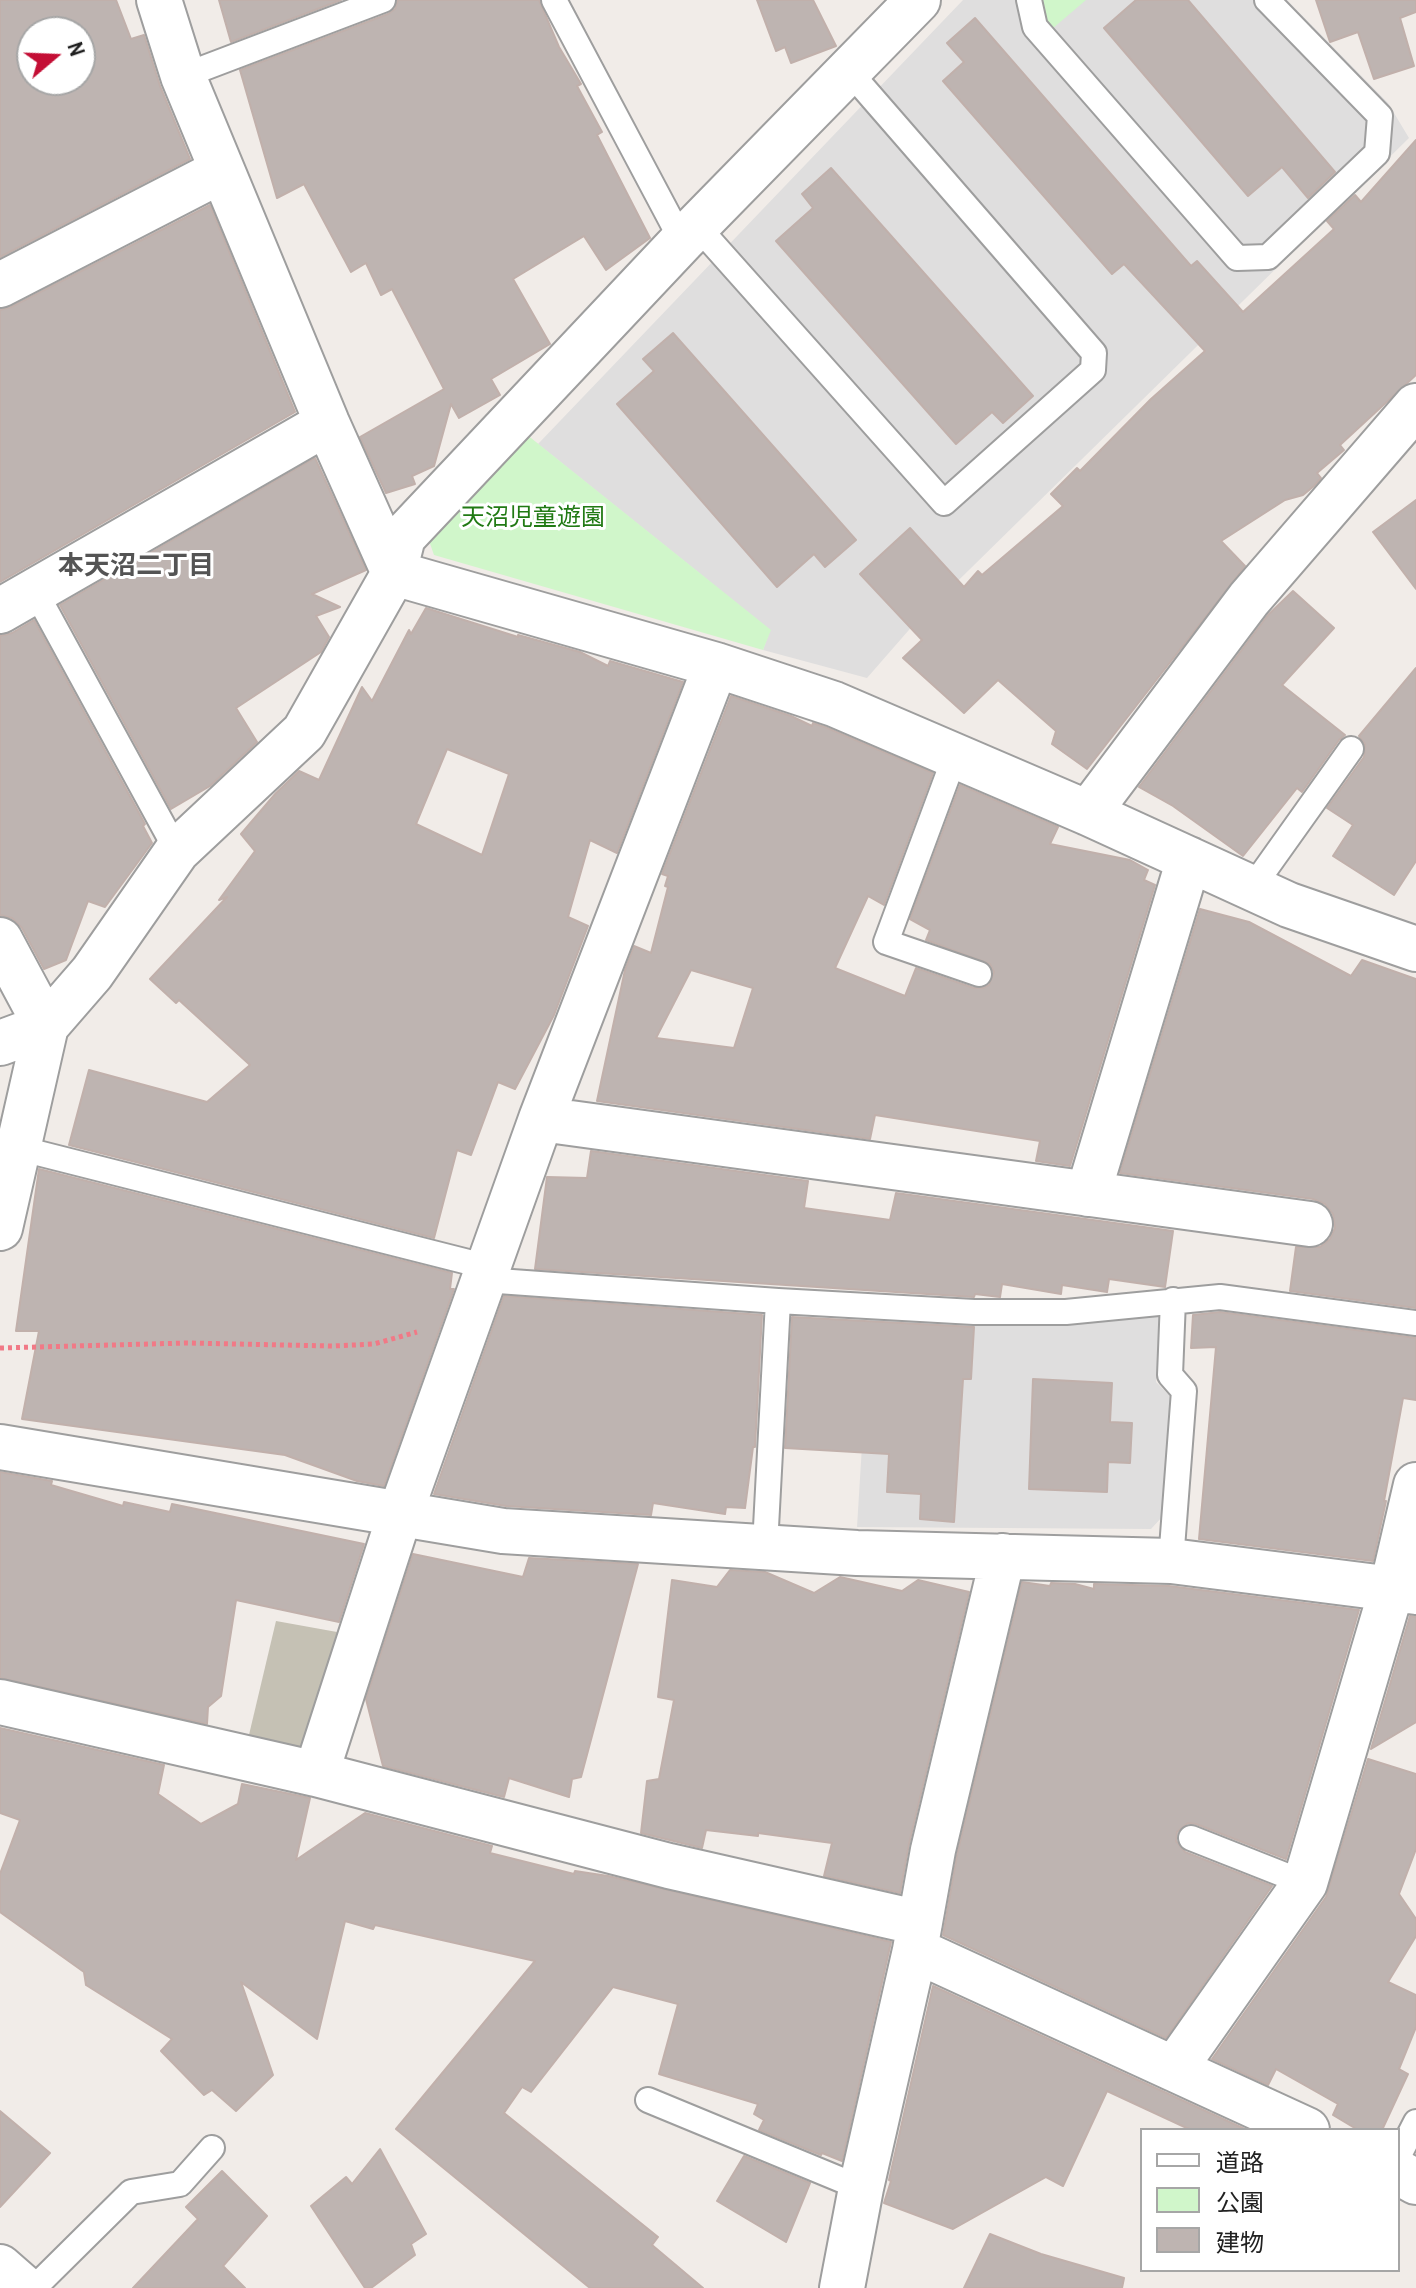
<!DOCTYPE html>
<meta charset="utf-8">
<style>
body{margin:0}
#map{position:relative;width:1416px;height:2288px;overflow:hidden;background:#f1ece8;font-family:"Archivo Narrow","Noto Sans JP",sans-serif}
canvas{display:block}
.legend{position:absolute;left:1140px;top:2128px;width:260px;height:144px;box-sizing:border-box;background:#fff;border:2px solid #a6a6a6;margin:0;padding:10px 14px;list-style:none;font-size:24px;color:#212121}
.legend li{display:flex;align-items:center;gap:16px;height:40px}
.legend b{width:40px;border:2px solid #a6a6a6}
.north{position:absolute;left:16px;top:16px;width:80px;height:80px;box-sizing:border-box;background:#fff;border:2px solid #a6a6a6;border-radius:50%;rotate:71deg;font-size:22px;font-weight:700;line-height:32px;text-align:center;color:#212121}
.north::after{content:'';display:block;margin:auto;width:28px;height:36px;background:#c40e35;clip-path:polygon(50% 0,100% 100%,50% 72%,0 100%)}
</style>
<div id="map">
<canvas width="1416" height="2288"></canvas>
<ul class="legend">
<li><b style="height:10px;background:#fff"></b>道路</li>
<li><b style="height:22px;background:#d0f6ca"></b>公園</li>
<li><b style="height:22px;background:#beb4b1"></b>建物</li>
</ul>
<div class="north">N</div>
</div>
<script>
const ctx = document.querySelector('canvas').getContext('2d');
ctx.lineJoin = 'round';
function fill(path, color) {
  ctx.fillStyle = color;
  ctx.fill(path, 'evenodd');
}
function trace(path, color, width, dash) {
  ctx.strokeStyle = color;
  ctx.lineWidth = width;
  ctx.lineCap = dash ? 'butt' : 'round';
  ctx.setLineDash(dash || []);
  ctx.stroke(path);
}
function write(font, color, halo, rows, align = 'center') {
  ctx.font = font + ' "Archivo Narrow","Noto Sans JP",sans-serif';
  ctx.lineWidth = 6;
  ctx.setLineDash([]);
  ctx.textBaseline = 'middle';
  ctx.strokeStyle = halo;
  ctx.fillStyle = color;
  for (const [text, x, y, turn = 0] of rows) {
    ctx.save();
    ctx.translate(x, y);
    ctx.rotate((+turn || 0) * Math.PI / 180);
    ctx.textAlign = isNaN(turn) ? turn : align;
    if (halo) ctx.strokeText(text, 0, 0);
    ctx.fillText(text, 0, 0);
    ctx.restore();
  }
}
fill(new Path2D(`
 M 963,0 L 1287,0 L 1388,103 L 1409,138 L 915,623 L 867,678 L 763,650 L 770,630 L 538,444 Z
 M 1150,1309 L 1162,1321 L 1156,1382 L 1172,1398 L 1162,1517 L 1151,1529 L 857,1527 L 870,1316 Z`), '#dfdede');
fill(new Path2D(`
 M 276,1621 L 337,1632 L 303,1753 L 248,1739 Z`), '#c5c1b4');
fill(new Path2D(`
 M 1043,0 L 1086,0 L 1052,29 L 1047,23 Z
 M 526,434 L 771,630 L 763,650 L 434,555 L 427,535 Z`), '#d0f6ca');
const building = new Path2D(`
 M 0,0 L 116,0 L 131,39 L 144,35 L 160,86 L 190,159 L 0,257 ZM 32,32 L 80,32 L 80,80 L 32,80 Z
 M 219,0 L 341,0 L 231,42 Z
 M 398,0 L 539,0 L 559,47 L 581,84 L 577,86 L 602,132 L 597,135 L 650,238 L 606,270 L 584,236 L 513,279 L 550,344 L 491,379 L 500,395 L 459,418 L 451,404 L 434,466 L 412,476 L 415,484 L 386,493 L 360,437 L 444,389 L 392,289 L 381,295 L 366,263 L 351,272 L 304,184 L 277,198 L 240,70 L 388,14 L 395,9 Z
 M 757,0 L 813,0 L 836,46 L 791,63 L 785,47 L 776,51 Z
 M 1136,0 L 1188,0 L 1335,172 L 1308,198 L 1282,167 L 1248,196 L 1104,28 Z
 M 1316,0 L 1416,0 L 1416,12 L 1400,18 L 1414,66 L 1374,79 L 1358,32 L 1330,42 Z
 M 975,18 L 1191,266 L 1197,261 L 1243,312 L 1334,229 L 1327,221 L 1355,195 L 1361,202 L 1416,140 L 1416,375 L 1340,445 L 1344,450 L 1317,473 L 1321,478 L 1314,486 L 1303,495 L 1285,500 L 1221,541 L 1245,566 L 1087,769 L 1052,744 L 1056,731 L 998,680 L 964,713 L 903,658 L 922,640 L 860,574 L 910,528 L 964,587 L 978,571 L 982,575 L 1063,506 L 1051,494 L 1077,468 L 1080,471 L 1151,399 L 1205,351 L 1124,264 L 1112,274 L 943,81 L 964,62 L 947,43 Z
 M 831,168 L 1033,396 L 1003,423 L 992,412 L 956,444 L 776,241 L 813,208 L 802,194 Z
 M 210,205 L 295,412 L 0,582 L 0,310 L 11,307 Z
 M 673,333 L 856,540 L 825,567 L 814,554 L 777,587 L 617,404 L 654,371 L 643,359 Z
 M 315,458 L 366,570 L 312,594 L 340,607 L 316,616 L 329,637 L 321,652 L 236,708 L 257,742 L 210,786 L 171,809 L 60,605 Z
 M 1416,500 L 1416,589 L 1373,532 Z
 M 1293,591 L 1334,628 L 1282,685 L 1345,735 L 1339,740 L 1302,792 L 1297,788 L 1243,856 L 1173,806 L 1139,787 L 1268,615 Z
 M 426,608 L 518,637 L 518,635 L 580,652 L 608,666 L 610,661 L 683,682 L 617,853 L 590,840 L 568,917 L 588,926 L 554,1015 L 515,1089 L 498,1082 L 471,1155 L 457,1150 L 434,1238 L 69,1145 L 89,1070 L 207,1102 L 250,1065 L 179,1000 L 176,1003 L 150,979 L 227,897 L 219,900 L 255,851 L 241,834 L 276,793 L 299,771 L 319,780 L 362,687 L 372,701 L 409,630 L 411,634 ZM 447,749 L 509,774 L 482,855 L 416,824 Z
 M 34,620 L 145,824 L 143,826 L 152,843 L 105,907 L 88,901 L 66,960 L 44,969 L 22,928 L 12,918 L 0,915 L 0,636 L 12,633 Z
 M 1416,668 L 1416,861 L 1394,895 L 1333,856 L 1353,825 L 1327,808 L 1364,757 L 1365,744 L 1359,736 Z
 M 731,696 L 791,716 L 812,726 L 813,723 L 825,727 L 933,773 L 884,905 L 868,896 L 835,968 L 905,996 L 916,968 L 974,988 L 983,988 L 989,985 L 994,972 L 990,964 L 926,940 L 930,930 L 910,919 L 960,785 L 1058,827 L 1050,844 L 1130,860 L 1148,870 L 1144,880 L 1155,885 L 1070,1166 L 1036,1161 L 1040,1141 L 875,1115 L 870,1139 L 597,1101 L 625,970 L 634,946 L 651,953 L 668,887 L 665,886 L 668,876 L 662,874 ZM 691,970 L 753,988 L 734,1048 L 656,1038 Z
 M 1200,909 L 1249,922 L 1351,976 L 1362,960 L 1416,979 L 1416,1308 L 1290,1291 L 1296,1247 L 1320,1247 L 1330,1239 L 1335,1228 L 1333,1214 L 1325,1204 L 1313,1199 L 1120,1173 Z
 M 591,1151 L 808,1181 L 804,1208 L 890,1220 L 896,1193 L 1173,1231 L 1165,1287 L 1109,1279 L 1107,1292 L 1062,1285 L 1061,1294 L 1002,1284 L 1000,1297 L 975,1294 L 974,1297 L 535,1269 L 547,1177 L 587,1178 Z
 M 39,1169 L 452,1273 L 450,1289 L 454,1289 L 384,1486 L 357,1481 L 285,1455 L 22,1419 L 39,1331 L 16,1331 Z
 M 504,1296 L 762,1315 L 755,1447 L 753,1447 L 745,1508 L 726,1507 L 725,1514 L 653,1503 L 651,1515 L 506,1506 L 434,1494 Z
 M 1220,1312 L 1416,1338 L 1416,1400 L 1403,1398 L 1384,1501 L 1386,1501 L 1373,1561 L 1199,1539 L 1216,1347 L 1191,1348 L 1193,1315 Z
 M 792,1317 L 974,1327 L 971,1379 L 963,1379 L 954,1522 L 920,1519 L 921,1494 L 887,1492 L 889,1454 L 785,1448 Z
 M 1033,1379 L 1112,1383 L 1110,1422 L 1132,1423 L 1130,1463 L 1108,1462 L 1107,1492 L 1029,1489 Z
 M 0,1472 L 52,1481 L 51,1485 L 123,1506 L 124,1502 L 170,1512 L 172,1504 L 364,1544 L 339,1622 L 236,1600 L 221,1696 L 208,1707 L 207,1724 L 0,1678 Z
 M 413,1554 L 523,1577 L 529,1558 L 638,1564 L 581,1777 L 572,1779 L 569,1797 L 509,1778 L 504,1797 L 383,1766 L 366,1699 Z
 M 730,1570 L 765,1572 L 814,1593 L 840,1577 L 902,1591 L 918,1580 L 969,1592 L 909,1844 L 900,1893 L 824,1876 L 832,1843 L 758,1833 L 758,1836 L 706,1830 L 702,1848 L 641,1833 L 647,1781 L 659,1779 L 674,1700 L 658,1697 L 672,1580 L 717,1587 Z
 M 1022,1582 L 1050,1586 L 1051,1583 L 1075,1584 L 1094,1589 L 1094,1584 L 1169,1586 L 1359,1610 L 1286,1859 L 1196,1824 L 1188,1823 L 1177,1832 L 1176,1841 L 1185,1852 L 1272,1886 L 1166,2038 L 943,1935 L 957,1855 Z
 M 1410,1616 L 1416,1617 L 1416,1722 L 1371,1749 Z
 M 0,1728 L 164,1765 L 158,1794 L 201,1824 L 238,1804 L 242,1784 L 310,1798 L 296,1860 L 365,1813 L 492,1846 L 490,1853 L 574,1874 L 575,1871 L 608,1876 L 891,1942 L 842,2161 L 822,2153 L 821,2155 L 759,2130 L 764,2120 L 754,2114 L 758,2104 L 659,2074 L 678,2004 L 613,1987 L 531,2092 L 522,2087 L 504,2113 L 658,2237 L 652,2245 L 703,2288 L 590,2288 L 396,2129 L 535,1961 L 375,1925 L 373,1929 L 345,1921 L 317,2039 L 241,1982 L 273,2075 L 236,2111 L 212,2090 L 204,2095 L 161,2051 L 172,2039 L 86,1985 L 84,1972 L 0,1912 L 0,1874 L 20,1820 L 0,1813 Z
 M 1368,1759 L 1416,1774 L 1416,1849 L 1399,1894 L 1416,1919 L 1416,1936 L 1388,1982 L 1416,1995 L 1416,2027 L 1399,2069 L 1408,2074 L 1382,2130 L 1358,2130 L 1333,2115 L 1338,2104 L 1276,2069 L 1268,2085 L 1212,2059 L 1326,1897 Z
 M 933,1986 L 1247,2130 L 1191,2130 L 1107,2091 L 1063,2186 L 1046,2177 L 953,2229 L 884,2203 L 891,2181 L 889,2180 Z
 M 0,2111 L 50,2153 L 0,2207 Z
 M 380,2149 L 426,2234 L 411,2244 L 415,2255 L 371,2288 L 365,2288 L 311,2206 L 346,2177 L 352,2184 Z
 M 744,2156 L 810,2183 L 786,2242 L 717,2201 Z
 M 222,2171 L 267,2216 L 223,2266 L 245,2288 L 133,2288 L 198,2219 L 186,2207 Z
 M 990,2234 L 1041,2254 L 1124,2278 L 1122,2288 L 964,2288 Z`);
fill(building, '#beb4b1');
trace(building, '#c1b0ab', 2);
const lane = new Path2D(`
 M 554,0 L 682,241
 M 1029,0 L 1035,27 L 1237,258 L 1268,257 L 1377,153 L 1380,116 L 1267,0
 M 183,76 L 383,0
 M 697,226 L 944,503 L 1093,370 L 1094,353 L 848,70
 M 35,591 L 177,851
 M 955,756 L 886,942 L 979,974
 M 1252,888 L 1351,749
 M 18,1148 L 488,1267
 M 484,1280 L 778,1301 L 974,1312 L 1066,1312 L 1220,1297 L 1416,1323
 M 765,1546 L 778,1301
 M 1171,1561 L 1184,1391 L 1170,1375 L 1173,1300
 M 1191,1838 L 1305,1883
 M 648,2100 L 861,2188
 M 1398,2157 L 1416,2122
 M 34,2288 L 131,2192 L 180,2184 L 212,2148`);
const street = new Path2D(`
 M 159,0 L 183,76 L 327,423 L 394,573 L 716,665 L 834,704 L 1088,813 L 1289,905 L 1416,949
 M 0,285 L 221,171
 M 0,611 L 327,423
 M 1088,813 L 1249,599 L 1416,406
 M 0,940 L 46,1026 L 0,1043
 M 541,1119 L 1310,1224
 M 1088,1194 L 1189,859
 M 0,1228 L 46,1026 L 92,973 L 177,851 L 304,732 L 394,573 L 403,537 L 682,241 L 918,0
 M 0,1447 L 503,1531 L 857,1553 L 1171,1561 L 1416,1592
 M 1003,1556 L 933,1850 L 915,1950 L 1307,2130
 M 0,1702 L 316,1774 L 669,1866 L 920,1923
 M 316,1774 L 400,1514 L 541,1119 L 716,665
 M 1174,2069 L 1305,1883 L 1392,1588 L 1416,1485
 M 1398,2172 L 1416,2182
 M 0,2267 L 24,2288
 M 842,2288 L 861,2188 L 915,1950`);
trace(lane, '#9e9e9e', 28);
trace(street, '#9e9e9e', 48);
trace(new Path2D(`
 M 0,1348 L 186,1343 L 333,1346 L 374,1344 L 417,1332`), '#f17986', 5, [4, 4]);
trace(lane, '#fff', 24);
trace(street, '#fff', 44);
write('24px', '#217a14', '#fff', [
 ["天沼児童遊園",533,519]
]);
write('bold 26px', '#545454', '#fff', [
 ["本天沼二丁目",136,567]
]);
</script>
